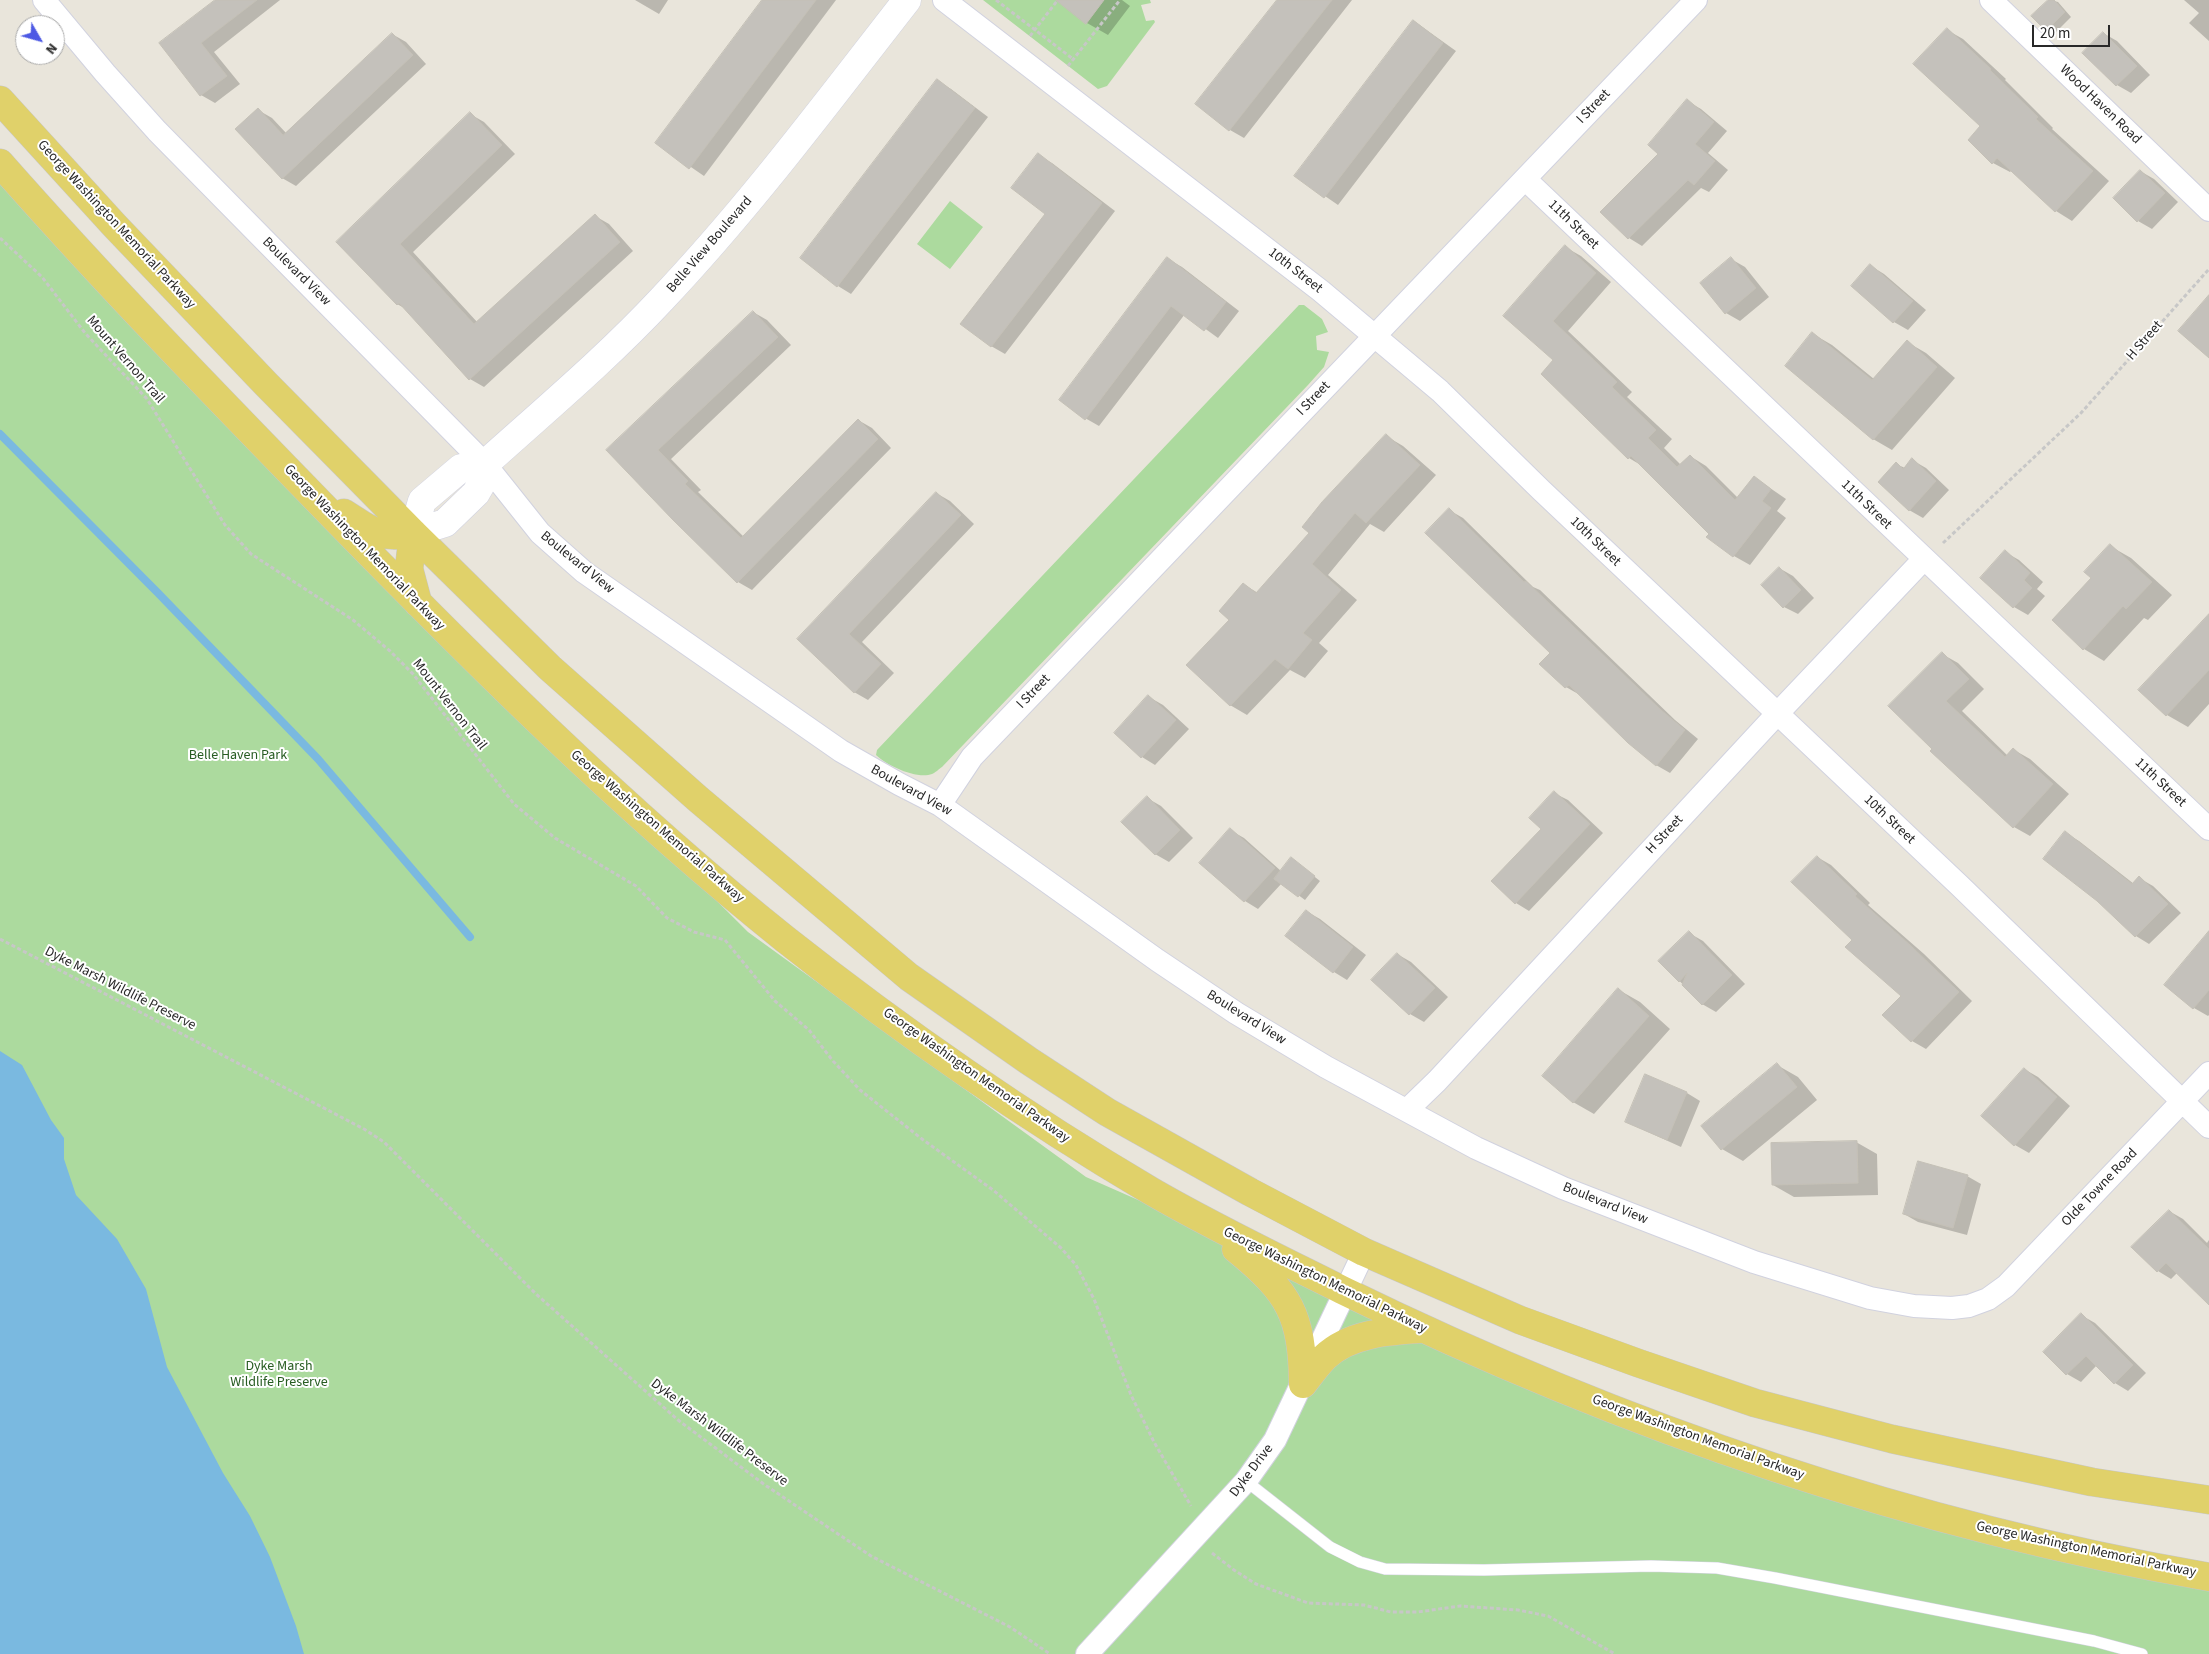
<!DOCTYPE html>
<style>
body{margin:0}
#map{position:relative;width:2209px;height:1654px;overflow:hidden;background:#e9e5db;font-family:"Source Sans 3",sans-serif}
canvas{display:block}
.north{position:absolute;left:15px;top:15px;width:50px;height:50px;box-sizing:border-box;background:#fff;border:1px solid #a9a9a9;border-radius:50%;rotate:128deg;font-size:14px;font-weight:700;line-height:20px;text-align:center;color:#282828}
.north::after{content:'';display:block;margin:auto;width:18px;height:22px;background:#4d59e4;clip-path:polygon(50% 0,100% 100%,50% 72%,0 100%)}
.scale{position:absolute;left:2032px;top:25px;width:78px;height:22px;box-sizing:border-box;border:2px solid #282828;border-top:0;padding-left:6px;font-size:15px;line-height:18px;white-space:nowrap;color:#282828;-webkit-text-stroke:4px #fff;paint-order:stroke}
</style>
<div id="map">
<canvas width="2209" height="1654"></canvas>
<div class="north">N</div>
<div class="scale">20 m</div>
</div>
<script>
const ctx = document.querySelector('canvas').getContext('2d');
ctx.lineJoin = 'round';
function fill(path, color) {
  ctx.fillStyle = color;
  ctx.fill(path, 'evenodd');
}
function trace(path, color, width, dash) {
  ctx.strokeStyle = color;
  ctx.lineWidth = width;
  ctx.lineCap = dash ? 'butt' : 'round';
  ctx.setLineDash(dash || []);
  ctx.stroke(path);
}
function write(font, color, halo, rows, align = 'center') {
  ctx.font = font + ' "Source Sans 3",sans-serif';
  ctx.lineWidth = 4;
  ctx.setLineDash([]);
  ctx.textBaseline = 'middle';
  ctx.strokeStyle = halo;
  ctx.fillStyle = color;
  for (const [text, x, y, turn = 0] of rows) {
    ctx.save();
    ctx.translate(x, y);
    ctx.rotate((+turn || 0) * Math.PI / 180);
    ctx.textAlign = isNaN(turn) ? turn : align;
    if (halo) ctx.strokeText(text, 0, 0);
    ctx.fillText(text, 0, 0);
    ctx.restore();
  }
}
fill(new Path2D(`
 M 983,0 L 1150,0 L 1151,3 L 1141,5 L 1146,21 L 1154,20 L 1155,22 L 1107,86 L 1098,89 Z
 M 0,156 L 380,565 L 748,932 L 1086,1177 L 1345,1291 L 1769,1465 L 2209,1574 L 2209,1654 L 0,1654 Z
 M 950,201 L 983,227 L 950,269 L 917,244 Z
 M 1299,305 L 1304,305 L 1322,319 L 1328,332 L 1316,336 L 1317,350 L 1329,352 L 1324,367 L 1308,385 L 942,767 C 939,769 935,773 932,774 C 917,780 886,765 876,755 L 877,750 Z`), '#acda9e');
fill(new Path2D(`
 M 0,1051 L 22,1065 L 51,1120 L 64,1138 L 64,1159 L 76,1195 L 117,1239 L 146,1289 L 167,1367 L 223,1473 L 250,1516 L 270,1557 L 296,1626 L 304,1654 L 0,1654 Z`), '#7ab9e0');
fill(new Path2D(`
 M 217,0 L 280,0 L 214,52 L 240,84 L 215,103 L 201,95 L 161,44 Z
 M 635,0 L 668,0 L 659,14 Z
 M 764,0 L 836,0 L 704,176 L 656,143 Z
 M 1058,0 L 1122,0 L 1130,6 L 1108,35 L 1087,23 Z
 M 1279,0 L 1352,0 L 1244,138 L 1230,130 L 1197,104 Z
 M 2050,0 L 2058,2 L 2071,17 L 2054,34 L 2033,16 Z
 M 2184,0 L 2209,0 L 2209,41 L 2189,23 L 2199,13 Z
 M 1414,21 L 1456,51 L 1338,205 L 1296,176 Z
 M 1947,30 L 1963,39 L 2006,79 L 2005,80 L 2053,128 L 2052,129 L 2109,181 L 2072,221 L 2056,211 L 2012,170 L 2010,172 L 1993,163 Z
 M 2103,33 L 2117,41 L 2150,75 L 2131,93 L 2117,85 L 2084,53 Z
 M 392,34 L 406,42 L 426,64 L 296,186 L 282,178 L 258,110 L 272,118 L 287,134 Z
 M 937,81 L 951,89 L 988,117 L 851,294 L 838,286 Z
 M 1687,101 L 1701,109 L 1727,131 L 1708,153 L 1728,170 L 1709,192 L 1701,188 L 1642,246 L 1629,238 Z
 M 470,114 L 484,122 L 515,154 L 413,252 L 478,323 L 595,216 L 609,224 L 633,251 L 484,387 L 470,379 L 406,309 L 397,304 L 338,242 Z
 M 1038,155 L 1052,163 L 1115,211 L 1005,354 L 991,346 L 1047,214 Z
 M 2140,171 L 2154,179 L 2178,202 L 2152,229 L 2138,221 Z
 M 1565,247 L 1581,256 L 1611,282 L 1568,331 L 1632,392 L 1627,397 L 1672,439 L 1664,448 L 1681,465 L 1690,456 L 1706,466 L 1738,498 L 1754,477 L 1786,499 L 1777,511 L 1786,518 L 1750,565 L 1734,556 L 1644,467 L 1629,458 L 1543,374 L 1555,360 L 1504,316 Z
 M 1168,259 L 1182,267 L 1239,311 L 1218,338 L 1185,314 L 1099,426 L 1085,418 Z
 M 1731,259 L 1745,267 L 1769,297 L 1740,321 L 1726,313 L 1701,283 Z
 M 1871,266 L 1884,274 L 1926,310 L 1908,330 L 1894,322 Z
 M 753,312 L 767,320 L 791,345 L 671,459 L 701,490 L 698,492 L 744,537 L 858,420 L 872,428 L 891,448 L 752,590 L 738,582 L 608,450 Z
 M 1813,334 L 1832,345 L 1874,379 L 1907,342 L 1926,353 L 1955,378 L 1892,450 L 1873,439 Z
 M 1386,436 L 1403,446 L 1436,475 L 1384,532 L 1370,524 L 1328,575 L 1357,600 L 1319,643 L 1328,651 L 1305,678 L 1290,670 L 1247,715 L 1230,705 L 1231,620 L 1243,584 L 1258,593 L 1311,532 Z
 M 1912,460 L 1926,468 L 1949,490 L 1923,518 L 1909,510 L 1896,464 L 1905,468 Z
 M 936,493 L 950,501 L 974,524 L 862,642 L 894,673 L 868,700 L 854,692 L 799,638 Z
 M 1449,510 L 1463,518 L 1533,587 L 1540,590 L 1675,720 L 1698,739 L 1670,773 L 1656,765 L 1580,695 L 1566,687 L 1541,664 L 1551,653 Z
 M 2110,546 L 2131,558 L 2172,595 L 2148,620 L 2144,618 L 2104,661 L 2084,649 L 2093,578 Z
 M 2005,552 L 2019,560 L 2043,582 L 2037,589 L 2045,596 L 2028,615 L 2014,607 L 1981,578 Z
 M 1779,568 L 1793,576 L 1814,598 L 1798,614 L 1784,607 Z
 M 2209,623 L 2209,704 L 2188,727 L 2167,715 Z
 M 1942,654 L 1958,663 L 1984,689 L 1962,711 L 2008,756 L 2014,750 L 2030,759 L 2069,794 L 2030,836 L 2014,827 L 1933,749 Z
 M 1149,697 L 1163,705 L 1189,729 L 1155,765 L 1142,757 Z
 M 1554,793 L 1568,800 L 1603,833 L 1529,911 L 1516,903 Z
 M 1147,798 L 1161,806 L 1193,838 L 1169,862 L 1155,854 Z
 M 1230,830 L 1244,838 L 1281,871 L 1297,863 L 1320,881 L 1305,900 L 1282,883 L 1258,909 L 1245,901 L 1201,862 Z
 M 2065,833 L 2079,841 L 2134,884 L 2139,878 L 2153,886 L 2181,913 L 2149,944 L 2136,936 Z
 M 1817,857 L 1831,865 L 1870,903 L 1868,905 L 1924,954 L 1972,1001 L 1926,1049 L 1912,1041 L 1884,1015 L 1903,996 L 1853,940 Z
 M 1306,911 L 1320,919 L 1366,955 L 1347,980 L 1334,972 Z
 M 1689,933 L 1703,941 L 1745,984 L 1716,1012 L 1702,1004 L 1660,961 Z
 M 2209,933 L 2209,1015 L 2208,1016 L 2194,1008 L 2166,985 Z
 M 1397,954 L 1411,962 L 1448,997 L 1424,1022 L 1410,1014 L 1373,980 Z
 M 1619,990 L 1640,1002 L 1670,1029 L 1594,1114 L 1573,1102 Z
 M 1777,1065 L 1798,1077 L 1817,1100 L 1743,1161 L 1722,1149 Z
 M 2024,1069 L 2038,1077 L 2070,1106 L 2029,1153 L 2015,1145 Z
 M 1687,1093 L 1700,1101 L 1681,1147 L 1626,1122 Z
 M 1856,1142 L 1877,1154 L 1878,1195 L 1794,1197 L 1773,1185 Z
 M 1967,1176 L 1981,1184 L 1967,1235 L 1918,1222 L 1904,1214 Z
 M 2169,1211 L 2183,1219 L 2207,1243 L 2209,1240 L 2209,1303 L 2177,1273 L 2171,1279 L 2158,1271 Z
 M 2081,1315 L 2095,1323 L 2146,1373 L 2128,1391 L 2115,1383 L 2097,1365 L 2081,1382 L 2067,1374 Z`), '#0003');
trace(new Path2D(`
 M 0,434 L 158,593 L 318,759 L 470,937`), '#7ab9e0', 8);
const building = new Path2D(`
 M 215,0 L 257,0 L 201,43 L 227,76 L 200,96 L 159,43 Z
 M 762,0 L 816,0 L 689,169 L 655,143 Z
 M 1056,0 L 1104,0 L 1086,24 Z
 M 1277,0 L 1332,0 L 1229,131 L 1195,104 Z
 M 2048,0 L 2054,0 L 2065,12 L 2046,31 L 2031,16 Z
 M 1413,20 L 1443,43 L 1324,198 L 1294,176 Z
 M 1947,28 L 1991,69 L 1990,70 L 2038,117 L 2036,119 L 2093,171 L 2055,212 L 1997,158 L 1992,164 L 1968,140 L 1980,126 L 1913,64 Z
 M 2103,32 L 2137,66 L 2116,86 L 2082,53 Z
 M 392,33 L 413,55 L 282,179 L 235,129 L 258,108 L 283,135 Z
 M 937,79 L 975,108 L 837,287 L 800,258 Z
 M 1687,99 L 1714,122 L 1695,144 L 1715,161 L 1694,185 L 1688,180 L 1628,239 L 1600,212 L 1658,154 L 1648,145 Z
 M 470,112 L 502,145 L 400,244 L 474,324 L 595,214 L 620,242 L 469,380 L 399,303 L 397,305 L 336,242 Z
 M 1038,153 L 1102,203 L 991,347 L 960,324 L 1045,214 L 1011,188 Z
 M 2140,170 L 2165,193 L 2137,222 L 2113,198 Z
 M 1565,245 L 1596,273 L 1553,321 L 1617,382 L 1612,387 L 1656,430 L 1648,438 L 1677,467 L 1690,455 L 1735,500 L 1754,476 L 1771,489 L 1762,501 L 1771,508 L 1733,557 L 1706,537 L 1709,534 L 1631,456 L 1628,459 L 1541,374 L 1553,360 L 1503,316 Z
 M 1167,257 L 1226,302 L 1204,331 L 1171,306 L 1085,420 L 1059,400 Z
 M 1731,257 L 1756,288 L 1725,314 L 1700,283 Z
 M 1870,264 L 1913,301 L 1893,323 L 1851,286 Z
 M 2209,295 L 2209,358 L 2178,331 Z
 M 753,311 L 778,337 L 658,450 L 688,481 L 685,484 L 741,538 L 858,419 L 878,439 L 737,583 L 673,520 L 606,450 Z
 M 1812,332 L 1872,380 L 1907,340 L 1937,367 L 1873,440 L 1785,366 Z
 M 1386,434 L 1420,465 L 1366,523 L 1355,513 L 1312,564 L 1341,590 L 1303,633 L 1312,640 L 1288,669 L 1275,659 L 1230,706 L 1186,665 L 1229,620 L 1219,611 L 1243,583 L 1256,593 L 1309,533 L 1302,527 L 1322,502 Z
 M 1912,458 L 1936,481 L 1909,511 L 1878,482 L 1896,462 L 1903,469 Z
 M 936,492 L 961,515 L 849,634 L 881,664 L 854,693 L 797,639 Z
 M 1449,508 L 1524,582 L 1526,581 L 1661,710 L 1685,730 L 1656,766 L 1628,743 L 1569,685 L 1565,688 L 1539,664 L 1550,653 L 1425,533 Z
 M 2110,544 L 2152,582 L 2126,609 L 2123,606 L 2083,650 L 2052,620 L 2091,578 L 2084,572 Z
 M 2005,550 L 2030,573 L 2024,580 L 2032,588 L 2013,608 L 1980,578 Z
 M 1779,567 L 1801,590 L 1783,608 L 1761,585 Z
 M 2209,614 L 2209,670 L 2166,716 L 2138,690 Z
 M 1942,652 L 1969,679 L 1946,701 L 2005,757 L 2013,748 L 2053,784 L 2013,828 L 1930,751 L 1932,749 L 1888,706 Z
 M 1148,695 L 1176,720 L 1141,758 L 1114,733 Z
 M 1554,791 L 1590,824 L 1515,904 L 1491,881 L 1541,829 L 1529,818 Z
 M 1147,796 L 1180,830 L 1155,855 L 1121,822 Z
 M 1230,828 L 1275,868 L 1244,902 L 1199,863 Z
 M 2065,831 L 2132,884 L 2139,876 L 2168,904 L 2135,937 L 2097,901 L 2043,859 Z
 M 1817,856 L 1857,894 L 1855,896 L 1910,945 L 1959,992 L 1911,1042 L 1882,1015 L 1901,996 L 1845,947 L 1852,940 L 1791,882 Z
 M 1291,857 L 1315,876 L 1298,897 L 1274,879 Z
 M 1306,910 L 1353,947 L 1333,973 L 1285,936 Z
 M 1689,931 L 1732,975 L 1702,1005 L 1682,985 L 1687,973 L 1679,982 L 1658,961 Z
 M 2209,931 L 2209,990 L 2193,1009 L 2164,985 Z
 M 1397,953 L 1435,988 L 1409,1015 L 1371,980 Z
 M 1618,988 L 1649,1016 L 1573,1103 L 1542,1076 Z
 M 1777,1063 L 1797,1087 L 1721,1150 L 1701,1126 Z
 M 2024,1068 L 2057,1097 L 2014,1146 L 1981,1116 Z
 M 1645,1074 L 1687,1092 L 1667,1140 L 1625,1122 Z
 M 1857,1141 L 1858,1183 L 1772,1185 L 1771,1143 Z
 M 1918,1161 L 1968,1175 L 1953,1228 L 1903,1214 Z
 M 2169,1210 L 2209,1249 L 2209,1305 L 2166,1263 L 2157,1272 L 2131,1247 Z
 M 2081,1313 L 2133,1365 L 2114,1384 L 2086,1356 L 2066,1375 L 2043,1352 Z`);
fill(building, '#c4c1bb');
trace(building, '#c4c0b6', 1);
const lane = new Path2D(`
 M 1246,1481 L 1330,1547 L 1360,1562 L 1385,1569 L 1484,1570 L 1651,1566 L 1717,1568 L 1775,1578 L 2094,1641 L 2142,1654`);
const street = new Path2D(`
 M 44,0 L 105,73 L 157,131 L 485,464 L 540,533 L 584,572 L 841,751 L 899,784 L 940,805 L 1157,960 L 1236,1013 L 1326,1067 L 1476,1148 L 1563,1188 L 1754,1262 L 1870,1298 L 1914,1306 L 1952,1308 L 1969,1306 L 1988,1299 L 2006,1286 L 2209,1073
 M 944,0 L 1321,291 L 1440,391 L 1541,490 L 1959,885 L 2209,1127
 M 1991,0 L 2209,210
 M 1525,179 L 2209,829
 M 940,805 L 972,757 L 1696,0
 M 1407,1110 L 1437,1081 L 1777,714 L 1923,560
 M 1087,1654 L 1246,1481 L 1275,1440 L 1364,1252`);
const secondary = new Path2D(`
 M 413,533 L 422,501 L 461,468 L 485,464 C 545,410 607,358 662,299 C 751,205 828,101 907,0
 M 413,533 L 445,523 L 476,493 L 484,479 L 485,464`);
const primary = new Path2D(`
 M 0,100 L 115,226 L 266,384 L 413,533 L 550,668 L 698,799 L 909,977 L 1029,1061 L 1107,1112 L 1250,1192 L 1364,1252 L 1520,1320 L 1638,1363 L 1755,1403 L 1892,1439 L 2092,1482 L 2209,1500
 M 0,163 C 104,281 213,393 323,506 C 470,657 620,807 785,939 C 900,1030 1024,1116 1151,1191 C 1213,1227 1278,1258 1342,1290 C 1616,1424 1908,1525 2209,1577
 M 344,513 C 371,530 379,540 413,533
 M 413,533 L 409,569 L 418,603
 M 1236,1249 C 1290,1293 1302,1315 1303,1384
 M 1303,1384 C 1310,1375 1317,1365 1325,1357 C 1350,1333 1390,1331 1422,1329`);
trace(lane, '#d1d2df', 12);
trace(street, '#d1d2df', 24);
trace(secondary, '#d1d2df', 29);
trace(primary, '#c7c7c7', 29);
trace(new Path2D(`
 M 996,0 L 1073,59
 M 1030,36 L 1057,1
 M 1068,66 L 1120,0
 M 0,238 L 42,277 L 85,333 L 147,399 L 225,525 L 251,554 L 353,620 L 390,651 L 413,674 L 514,804 L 555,838 L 636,886 L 667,918 L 694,932 L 725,940 L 775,1001 L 809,1030 L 833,1061 L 860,1090 L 922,1139 L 993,1190 L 1061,1248 L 1076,1265 L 1094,1299 L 1131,1395 L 1154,1442 L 1191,1506
 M 1943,543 L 2081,413 L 2209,269
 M 0,939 L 364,1129 L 384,1142 L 536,1294 L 678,1420 L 765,1485 L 871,1556 L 1010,1627 L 1050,1654
 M 1212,1553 L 1234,1570 L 1256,1584 L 1308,1603 L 1364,1605 L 1391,1612 L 1418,1612 L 1460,1606 L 1518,1610 L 1548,1616 L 1615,1654`), '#c7c7c7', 3, [4, 2.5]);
trace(lane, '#fff', 11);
trace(street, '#fff', 22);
trace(secondary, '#fff', 28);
trace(primary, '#e0d16a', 28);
write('14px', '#282828', '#fff', [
 ["Wood Haven Road",2100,105,44],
 ["I Street",1594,107,-46],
 ["George Washington Memorial Parkway",116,225,47],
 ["11th Street",1573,225,44],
 ["Belle View Boulevard",710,245,-49],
 ["10th Street",1295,271,38],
 ["Boulevard View",296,272,45],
 ["H Street",2145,341,-49],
 ["Mount Vernon Trail",125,360,49],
 ["I Street",1314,399,-46],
 ["11th Street",1866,505,44],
 ["10th Street",1595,542,44],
 ["George Washington Memorial Parkway",364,548,46],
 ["Boulevard View",577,563,39],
 ["I Street",1034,692,-46],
 ["Mount Vernon Trail",449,705,52],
 ["11th Street",2160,783,43],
 ["Boulevard View",911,791,29],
 ["10th Street",1889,820,43],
 ["George Washington Memorial Parkway",657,827,41],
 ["H Street",1665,835,-47],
 ["Dyke Marsh Wildlife Preserve",120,989,27],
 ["Boulevard View",1246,1018,32],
 ["George Washington Memorial Parkway",976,1076,35],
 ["Olde Towne Road",2100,1188,-46],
 ["Boulevard View",1605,1204,22],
 ["George Washington Memorial Parkway",1325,1281,26],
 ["Dyke Marsh Wildlife Preserve",719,1433,37],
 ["George Washington Memorial Parkway",1698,1438,20],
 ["Dyke Drive",1252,1471,-53],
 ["George Washington Memorial Parkway",2086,1550,12]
]);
write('14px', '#275c21', '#fff', [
 ["Belle Haven Park",238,756],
 ["Dyke Marsh",279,1367],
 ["Wildlife Preserve",279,1383]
]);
</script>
